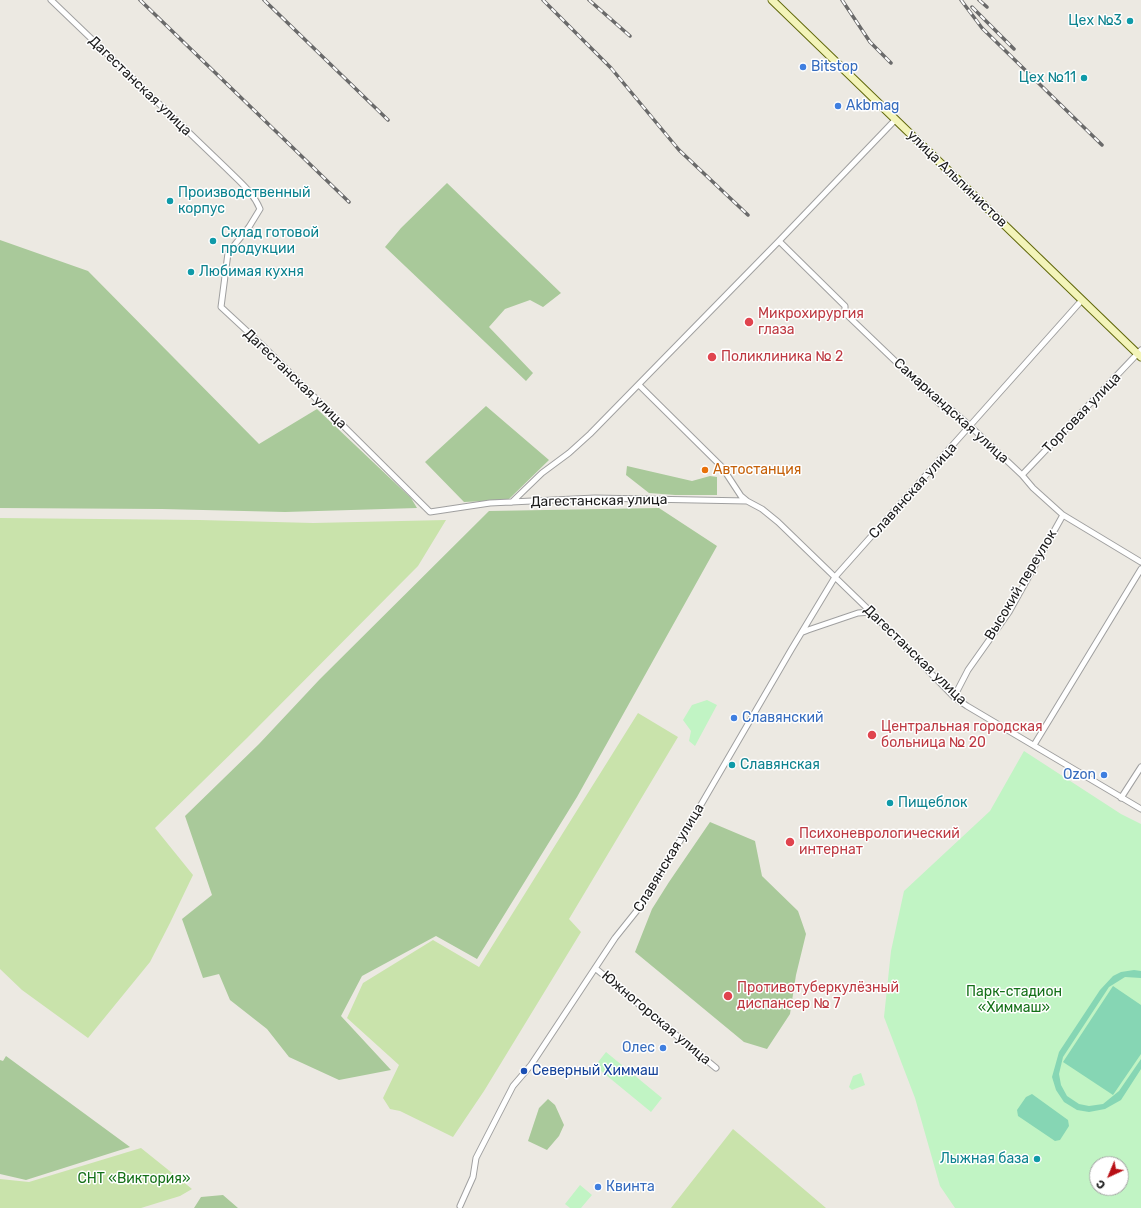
<!DOCTYPE html>
<meta charset="utf-8">
<style>
body{margin:0}
#map{position:relative;width:1141px;height:1208px;overflow:hidden;background:#ece9e2;font-family:Rubik,sans-serif}
canvas{display:block}
.north{position:absolute;left:1089px;top:1156px;width:40px;height:40px;box-sizing:border-box;background:#fff;border:1px solid #a4a4a4;border-radius:50%;rotate:224deg;font-size:11px;font-weight:700;line-height:16px;text-align:center;color:#1c1c1c}
.north::after{content:'';display:block;margin:auto;width:14px;height:18px;background:#b81016;clip-path:polygon(50% 0,100% 100%,50% 72%,0 100%)}
</style>
<div id="map">
<canvas width="1141" height="1208"></canvas>
<div class="north">С</div>
</div>
<script>
const ctx = document.querySelector('canvas').getContext('2d');
ctx.lineJoin = 'round';
function fill(path, color) {
  ctx.fillStyle = color;
  ctx.fill(path, 'evenodd');
}
function trace(path, color, width, dash) {
  ctx.strokeStyle = color;
  ctx.lineWidth = width;
  ctx.lineCap = dash ? 'butt' : 'round';
  ctx.setLineDash(dash || []);
  ctx.stroke(path);
}
function write(font, color, halo, rows, align = 'center') {
  ctx.font = font + ' Rubik,sans-serif';
  ctx.lineWidth = 3;
  ctx.setLineDash([]);
  ctx.textBaseline = 'middle';
  ctx.strokeStyle = halo;
  ctx.fillStyle = color;
  for (const [text, x, y, turn = 0] of rows) {
    ctx.save();
    ctx.translate(x, y);
    ctx.rotate((+turn || 0) * Math.PI / 180);
    ctx.textAlign = isNaN(turn) ? turn : align;
    if (halo) ctx.strokeText(text, 0, 0);
    ctx.fillText(text, 0, 0);
    ctx.restore();
  }
}
fill(new Path2D(`
 M 0,518 L 200,520 L 313,523 L 446,520 L 418,566 L 247,738 L 155,828 L 193,875 L 170,923 L 150,962 L 88,1038 L 22,990 L 0,969 Z
 M 638,713 L 678,737 L 569,919 L 581,932 L 484,1091 L 453,1137 L 400,1111 L 390,1109 L 383,1098 L 399,1065 L 347,1018 L 363,983 L 433,940 L 479,967 Z
 M 733,1129 L 826,1208 L 671,1208 Z
 M 141,1148 L 192,1189 L 180,1196 L 141,1208 L 0,1208 L 0,1179 L 29,1182 Z`), '#c9e3ab');
fill(new Path2D(`
 M 447,183 L 561,293 L 543,307 L 530,300 L 505,309 L 489,327 L 533,373 L 526,381 L 385,247 L 401,228 Z
 M 0,240 L 88,271 L 259,444 L 317,409 L 411,498 L 417,508 L 285,512 L 162,509 L 0,508 Z
 M 486,406 L 549,460 L 508,500 L 464,502 L 425,462 Z
 M 627,466 L 692,481 L 710,476 L 717,477 L 717,495 L 675,495 L 649,493 L 626,475 Z
 M 659,508 L 717,546 L 577,797 L 477,959 L 436,936 L 362,976 L 341,1016 L 391,1070 L 339,1080 L 289,1057 L 267,1029 L 230,1000 L 219,974 L 203,978 L 182,919 L 212,895 L 185,816 L 259,744 L 320,679 L 489,511 Z
 M 710,822 L 755,841 L 762,876 L 798,911 L 806,934 L 796,975 L 790,1014 L 767,1049 L 744,1042 L 635,952 L 652,909 L 669,882 Z
 M 6,1056 L 130,1147 L 26,1180 L 0,1174 L 0,1060 L 3,1061 Z
 M 548,1099 L 555,1105 L 564,1125 L 559,1136 L 547,1150 L 528,1141 L 539,1108 Z
 M 223,1195 L 238,1208 L 194,1208 L 201,1197 Z`), '#a9c99a');
fill(new Path2D(`
 M 707,700 L 717,705 L 695,746 L 689,741 L 691,731 L 683,720 L 692,705 Z
 M 1024,751 L 1121,814 L 1141,824 L 1141,1208 L 955,1208 L 940,1186 L 915,1098 L 884,1017 L 891,951 L 904,891 L 990,811 ZM 1097,1164 L 1121,1164 L 1121,1188 L 1097,1188 Z
 M 606,1052 L 662,1098 L 651,1112 L 595,1066 Z
 M 861,1073 L 865,1085 L 852,1090 L 849,1087 L 853,1076 Z
 M 580,1185 L 592,1195 L 581,1208 L 570,1208 L 565,1204 Z`), '#c1f4c4');
fill(new Path2D(`
 M 1134,970 L 1141,971 L 1141,978 L 1125,977 L 1109,987 L 1063,1057 L 1059,1074 L 1061,1085 L 1067,1096 L 1079,1104 L 1089,1106 L 1103,1104 L 1119,1091 L 1141,1059 L 1141,1069 L 1121,1100 L 1105,1109 L 1089,1112 L 1077,1110 L 1064,1102 L 1056,1090 L 1052,1077 L 1059,1052 L 1100,990 L 1113,976 L 1121,972 Z
 M 1113,986 L 1141,1005 L 1141,1054 L 1113,1095 L 1063,1062 Z
 M 1032,1094 L 1068,1120 L 1069,1126 L 1060,1140 L 1055,1141 L 1018,1116 L 1017,1110 L 1026,1097 Z`), '#86d6b4');
const street = new Path2D(`
 M 51,0 L 226,168 C 239,181 253,192 260,209 L 249,227 L 228,253 L 221,307 L 262,345 L 430,512 L 490,503 L 595,498 L 747,501
 M 779,241 L 845,306 L 845,313 L 940,404 L 949,408 L 970,426 L 1022,475 L 1033,488 L 1063,515 L 1141,562
 M 639,385 L 722,467 L 741,496 L 747,501 L 762,509 L 778,522 L 871,612 L 954,697 L 967,706 L 1141,809
 M 1022,475 L 1141,350
 M 512,502 L 542,473 L 569,453 L 590,434 L 779,241 L 896,119
 M 803,632 L 808,630 L 858,613 L 871,612
 M 954,697 L 968,670 L 1009,612 L 1063,515
 M 1034,745 L 1141,569
 M 1121,798 L 1141,767
 M 595,968 L 716,1068
 M 460,1206 L 473,1177 L 476,1158 L 513,1086 L 531,1065 L 615,938 L 639,908 L 677,846 L 791,650 L 835,577 L 1082,300`);
const secondary = new Path2D(`
 M 772,0 L 1141,357`);
trace(street, '#a0a0a0', 7);
trace(secondary, '#62690d', 9);
trace(street, '#fff', 5);
trace(secondary, '#f3f4b9', 7);
const rail = new Path2D(`
 M 140,0 L 349,202
 M 264,0 L 388,120
 M 543,0 L 611,68 L 679,150 L 748,215
 M 589,0 L 630,36
 M 842,0 L 870,42 L 891,63
 M 961,0 L 982,28 L 1102,145
 M 979,0 L 987,7
 M 972,7 L 1014,49`);
trace(rail, '#6a6a6a', 3.5);
trace(rail, '#fff', 2, [6]);
for (const [x, y, r, color] of [
 [1130,21,4,"#0f9aa8"],
 [803,67,4,"#3f7fe0"],
 [1084,78,4,"#0f9aa8"],
 [838,106,4,"#3f7fe0"],
 [170,201,4,"#0f9aa8"],
 [213,241,4,"#0f9aa8"],
 [191,272,4,"#0f9aa8"],
 [749,322,5,"#e0444e"],
 [712,357,5,"#e0444e"],
 [705,470,4,"#e8710a"],
 [734,718,4,"#3f7fe0"],
 [872,735,5,"#e0444e"],
 [732,765,4,"#0f9aa8"],
 [1104,775,4,"#3f7fe0"],
 [890,803,4,"#0f9aa8"],
 [790,842,5,"#e0444e"],
 [728,996,5,"#e0444e"],
 [663,1048,4,"#3f7fe0"],
 [524,1071,4,"#1a4fb4"],
 [1037,1159,4,"#0f9aa8"],
 [598,1187,4,"#3f7fe0"]
]) {
  const dot = new Path2D();
  dot.arc(x, y, r, 0, 2 * Math.PI);
  ctx.fillStyle = color;
  ctx.fill(dot);
  trace(dot, '#fff', 1.5);
}
write('14px', '#0d838f', '#fff', [
 ["Цех №3",1122,21,"right"],
 ["Цех №11",1076,78,"right"],
 ["Производственный",178,193],
 ["корпус",178,209],
 ["Склад готовой",221,233],
 ["продукции",221,249],
 ["Любимая кухня",199,272],
 ["Славянская",740,765],
 ["Пищеблок",898,803],
 ["Лыжная база",1029,1159,"right"]
], 'left');
write('14px', '#366cbe', '#fff', [
 ["Bitstop",811,67],
 ["Akbmag",846,106],
 ["Славянский",742,718],
 ["Ozon",1096,775,"right"],
 ["Олес",655,1048,"right"],
 ["Квинта",606,1187]
], 'left');
write('14px', '#1c1c1c', '#fff', [
 ["Дагестанская улица",140,86,44],
 ["улица Альпинистов",957,179,44],
 ["Дагестанская улица",295,379,44],
 ["Самаркандская улица",951,411,42],
 ["Торговая улица",1082,413,-46],
 ["Славянская улица",913,491,-48],
 ["Дагестанская улица",599,501,-1],
 ["Высокий переулок",1021,585,-59],
 ["Дагестанская улица",915,655,44],
 ["Славянская улица",669,858,-59],
 ["Южногорская улица",656,1018,40]
]);
write('14px', '#be3a42', '#fff', [
 ["Микрохирургия",758,314],
 ["глаза",758,330],
 ["Поликлиника № 2",721,357],
 ["Центральная городская",881,727],
 ["больница № 20",881,743],
 ["Психоневрологический",799,834],
 ["интернат",799,850],
 ["Противотуберкулёзный",737,988],
 ["диспансер № 7",737,1004]
], 'left');
write('14px', '#c56008', '#fff', [
 ["Автостанция",713,470]
], 'left');
write('14px', '#147018', '#fff', [
 ["Парк-стадион",1014,992],
 ["«Химмаш»",1014,1008],
 ["СНТ «Виктория»",134,1179]
]);
write('14px', '#164399', '#fff', [
 ["Северный Химмаш",532,1071]
], 'left');
</script>
